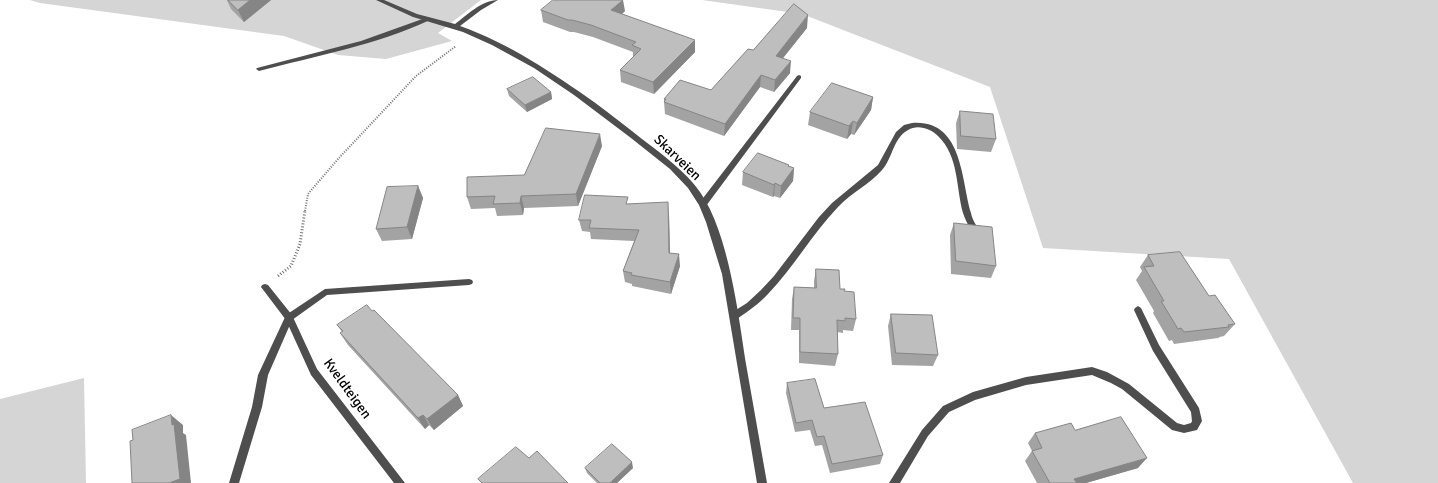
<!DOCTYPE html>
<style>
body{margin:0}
canvas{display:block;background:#fff}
</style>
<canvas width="1438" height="483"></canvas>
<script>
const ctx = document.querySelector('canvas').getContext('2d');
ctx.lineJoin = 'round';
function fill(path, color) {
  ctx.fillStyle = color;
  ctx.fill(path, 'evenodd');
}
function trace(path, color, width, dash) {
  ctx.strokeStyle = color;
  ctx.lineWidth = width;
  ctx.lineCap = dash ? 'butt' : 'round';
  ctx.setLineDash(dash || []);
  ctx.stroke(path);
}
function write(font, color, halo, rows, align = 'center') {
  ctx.font = font + ' Signika,sans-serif';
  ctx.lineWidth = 3;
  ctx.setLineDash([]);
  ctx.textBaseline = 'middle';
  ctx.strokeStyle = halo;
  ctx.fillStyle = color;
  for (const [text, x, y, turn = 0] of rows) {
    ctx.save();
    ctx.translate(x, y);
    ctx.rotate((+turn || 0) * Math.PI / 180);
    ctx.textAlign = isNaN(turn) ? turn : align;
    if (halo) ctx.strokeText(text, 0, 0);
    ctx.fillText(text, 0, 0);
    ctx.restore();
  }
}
fill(new Path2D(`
 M 30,0 L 481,0 L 438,33 L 452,41 L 386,59 L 338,55 L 284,36 L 40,3 Z
 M 702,0 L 1438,0 L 1438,483 L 1353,483 L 1229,259 L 1043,248 L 990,87 L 802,14 Z
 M 84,378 L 86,483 L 0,483 L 0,399 Z`), '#d5d5d5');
trace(new Path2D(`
 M 305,211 L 308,194 L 338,159 L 416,76 L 456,46`), '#707070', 2, [1, 1.5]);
trace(new Path2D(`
 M 278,276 L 291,266 L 300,244 L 305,210`), '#707070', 3, [1, 2]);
fill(new Path2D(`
 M 428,17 L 431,19 L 430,20 C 376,45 316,56 259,71 L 256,69 L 257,68 L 361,41 Z
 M 799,75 L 801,76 L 801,78 L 706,206 L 700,206 L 699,204 L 700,202 L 797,76 Z
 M 912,123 C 963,119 961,180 971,213 C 972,219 976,225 979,230 L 978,232 L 972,232 C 969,226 965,220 963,213 C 956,188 959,156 938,136 C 931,129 918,124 908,130 C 893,138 893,158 882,170 C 870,184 851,193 838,207 C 812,234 794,267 768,294 C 759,304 748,311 737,319 L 734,320 L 731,319 L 730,316 L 731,313 L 747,303 L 761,290 L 774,276 L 819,217 L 832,203 L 878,165 L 896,132 L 904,125 Z
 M 469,279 L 472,280 L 473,282 L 472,284 L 469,285 L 327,295 L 292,320 L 268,375 L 262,407 L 239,483 L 229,483 L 252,407 L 258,375 L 286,315 L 325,289 Z
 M 1138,306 L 1141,308 L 1159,345 L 1199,408 L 1202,421 L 1197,430 L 1184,433 L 1172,430 L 1122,389 L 1111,383 L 1092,375 L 1026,385 L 975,400 L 949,412 L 928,436 L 900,483 L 889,483 L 922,430 L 943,406 L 973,392 L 1026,377 L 1092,367 L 1107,372 L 1129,384 L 1177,423 L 1184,425 L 1191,423 L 1192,421 L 1191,412 L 1153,351 L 1134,310 L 1135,308 Z`), '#4e4e4e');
fill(new Path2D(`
 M 376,0 L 384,0 L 417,14 L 455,24 C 467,15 482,0 498,0 L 481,10 L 460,26 C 508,43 553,73 594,102 C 610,114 626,126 642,139 C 663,155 685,171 700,192 C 729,234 738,313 746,364 C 753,404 760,443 767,483 L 757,483 L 722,274 L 706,222 L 699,205 L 688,188 L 670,169 L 631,138 L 574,95 L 534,68 L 492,45 L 463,32 L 413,17 Z
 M 265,284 L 268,285 L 292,315 L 317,369 L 405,483 L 394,483 L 311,375 L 286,320 L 261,287 L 262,285 Z`), '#4e4e4e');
fill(new Path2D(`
 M 227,0 L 271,0 L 244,22 L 231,9 Z
 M 541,10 L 625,11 L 622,14 L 695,52 L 654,94 L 621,82 L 620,70 L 633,57 L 633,52 L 593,37 L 574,32 L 570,32 L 543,22 Z
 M 807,28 L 783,58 L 790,73 L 774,92 L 760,87 L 724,136 L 665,114 L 664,102 L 664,99 L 711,90 L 753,50 Z
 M 507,89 L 551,92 L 552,99 L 527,112 L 509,96 Z
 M 873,97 L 871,110 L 854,135 L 851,134 L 847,139 L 808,125 L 810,112 Z
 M 960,111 L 996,139 L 991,152 L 957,149 L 956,123 Z
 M 602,146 L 578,206 L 524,208 L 523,215 L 497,216 L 495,208 L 471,209 L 467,197 Z
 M 789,166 L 794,168 L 793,181 L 780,198 L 774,196 L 773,197 L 742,185 L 743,172 Z
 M 418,186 L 423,198 L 412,239 L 382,241 L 376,229 Z
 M 629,204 L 669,214 L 670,253 L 680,266 L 671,294 L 632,286 L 632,284 L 625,282 L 623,271 L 634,241 L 591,239 L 590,232 L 582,231 L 579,220 Z
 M 954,223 L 996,266 L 991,278 L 951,274 L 950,235 Z
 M 1148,255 L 1209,296 L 1235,324 L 1224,336 L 1220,337 L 1218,338 L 1174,344 L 1172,340 L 1169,341 L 1153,313 L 1154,311 L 1136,280 L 1142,271 L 1140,267 Z
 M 816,269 L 840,289 L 844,291 L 856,319 L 853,331 L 843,330 L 843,333 L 837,332 L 838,354 L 835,366 L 799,363 L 799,330 L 791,330 L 792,299 L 794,287 L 814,288 L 814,281 Z
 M 891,314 L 938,355 L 933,366 L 892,365 L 888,326 Z
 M 337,325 L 458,395 L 463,406 L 434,430 L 429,425 L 425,429 L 348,345 L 340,333 L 342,332 Z
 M 787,383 L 824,408 L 883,455 L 880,464 L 830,473 L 822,445 L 815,446 L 810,430 L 795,432 L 786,393 Z
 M 1075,430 L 1138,468 L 1086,483 L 1037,483 L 1025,461 L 1032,451 L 1028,443 L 1035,433 Z
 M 585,468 L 633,468 L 617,483 L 597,483 L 587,473 Z`), '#a3a3a3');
fill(new Path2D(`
 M 250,0 L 271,0 L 244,22 L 238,10 Z
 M 623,0 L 625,11 L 613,22 L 611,10 Z
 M 808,15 L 807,28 L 775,68 L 776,56 Z
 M 695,40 L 695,52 L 654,94 L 653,82 Z
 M 791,61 L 790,73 L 774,92 L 775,80 Z
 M 761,75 L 760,87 L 724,136 L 725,124 Z
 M 551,92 L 552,99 L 527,112 L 525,105 Z
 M 873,97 L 871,110 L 854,135 L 857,123 Z
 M 853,121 L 851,134 L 847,139 L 849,126 Z
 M 600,134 L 602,146 L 578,206 L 576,194 Z
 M 789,165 L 788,177 L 794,168 L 793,181 L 780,198 L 781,186 Z
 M 775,183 L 774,196 L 773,197 L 774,185 Z
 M 418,186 L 423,198 L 412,239 L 407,227 Z
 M 521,196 L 524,208 L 523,215 L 520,203 Z
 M 668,202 L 669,214 L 670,264 L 669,253 Z
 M 679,254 L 680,266 L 671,294 L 670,282 Z
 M 458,395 L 463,406 L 434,430 L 427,419 Z
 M 171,415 L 183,425 L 183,433 L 186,435 L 191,483 L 169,483 L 172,425 Z
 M 423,415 L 429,425 L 425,429 L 418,418 Z
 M 1147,458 L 1138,468 L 1086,483 L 1071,483 L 1074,479 Z
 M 632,462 L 633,468 L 617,483 L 610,483 Z`), '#858585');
const building = new Path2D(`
 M 228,0 L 250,0 L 238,10 Z
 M 553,0 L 623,0 L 611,10 L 695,40 L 653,82 L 620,70 L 641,49 L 632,45 L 636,42 L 591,25 L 572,20 L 568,20 L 541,10 Z
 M 794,4 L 808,15 L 776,56 L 791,61 L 775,80 L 761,75 L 725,124 L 664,102 L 666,99 L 664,99 L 680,80 L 711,90 L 748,49 L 753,50 Z
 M 533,77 L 551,92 L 525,105 L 507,89 Z
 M 832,83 L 873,97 L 857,123 L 853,121 L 849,126 L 810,112 Z
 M 960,111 L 993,114 L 996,139 L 961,136 Z
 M 546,128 L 600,134 L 576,194 L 521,196 L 520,203 L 493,204 L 495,196 L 467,197 L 467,177 L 524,175 Z
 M 758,153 L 789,165 L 788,166 L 794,168 L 781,186 L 775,183 L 774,185 L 743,172 Z
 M 418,186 L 407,227 L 376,229 L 387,187 Z
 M 585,195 L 628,197 L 626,204 L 668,202 L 669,253 L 679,254 L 670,282 L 631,275 L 632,273 L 623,271 L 639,230 L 589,228 L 591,220 L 579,220 Z
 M 954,223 L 992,227 L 996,266 L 956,261 Z
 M 1180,252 L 1209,296 L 1215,295 L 1235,324 L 1228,325 L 1229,327 L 1184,332 L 1181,328 L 1178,329 L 1161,301 L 1164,301 L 1144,267 L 1154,266 L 1148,255 Z
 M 816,269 L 839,270 L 840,289 L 845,289 L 844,291 L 854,292 L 856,319 L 845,318 L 845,321 L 837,320 L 838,354 L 800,352 L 800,318 L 793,318 L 794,287 L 816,288 Z
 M 367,305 L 372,311 L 374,310 L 458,395 L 427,419 L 423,415 L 418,418 L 340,333 L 343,331 L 337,325 Z
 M 891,314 L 932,315 L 938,355 L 896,353 Z
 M 815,379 L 824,408 L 865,402 L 883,455 L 832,464 L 824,436 L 817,437 L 812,420 L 796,423 L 787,383 Z
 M 171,415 L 172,425 L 174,424 L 180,479 L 169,483 L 132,483 L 130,441 L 133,440 L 132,430 Z
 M 1121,417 L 1147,458 L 1074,479 L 1077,483 L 1050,483 L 1032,451 L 1042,448 L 1035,433 L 1071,423 L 1075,430 Z
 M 612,444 L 632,462 L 610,483 L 600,483 L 585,468 Z
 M 516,447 L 529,458 L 537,451 L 568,483 L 482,483 L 478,479 Z`);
fill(building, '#bebebe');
trace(building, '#858585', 1);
write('14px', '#000', '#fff', [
 ["Skarveien",677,158,44],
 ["Kveldteigen",347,389,54]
]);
</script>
